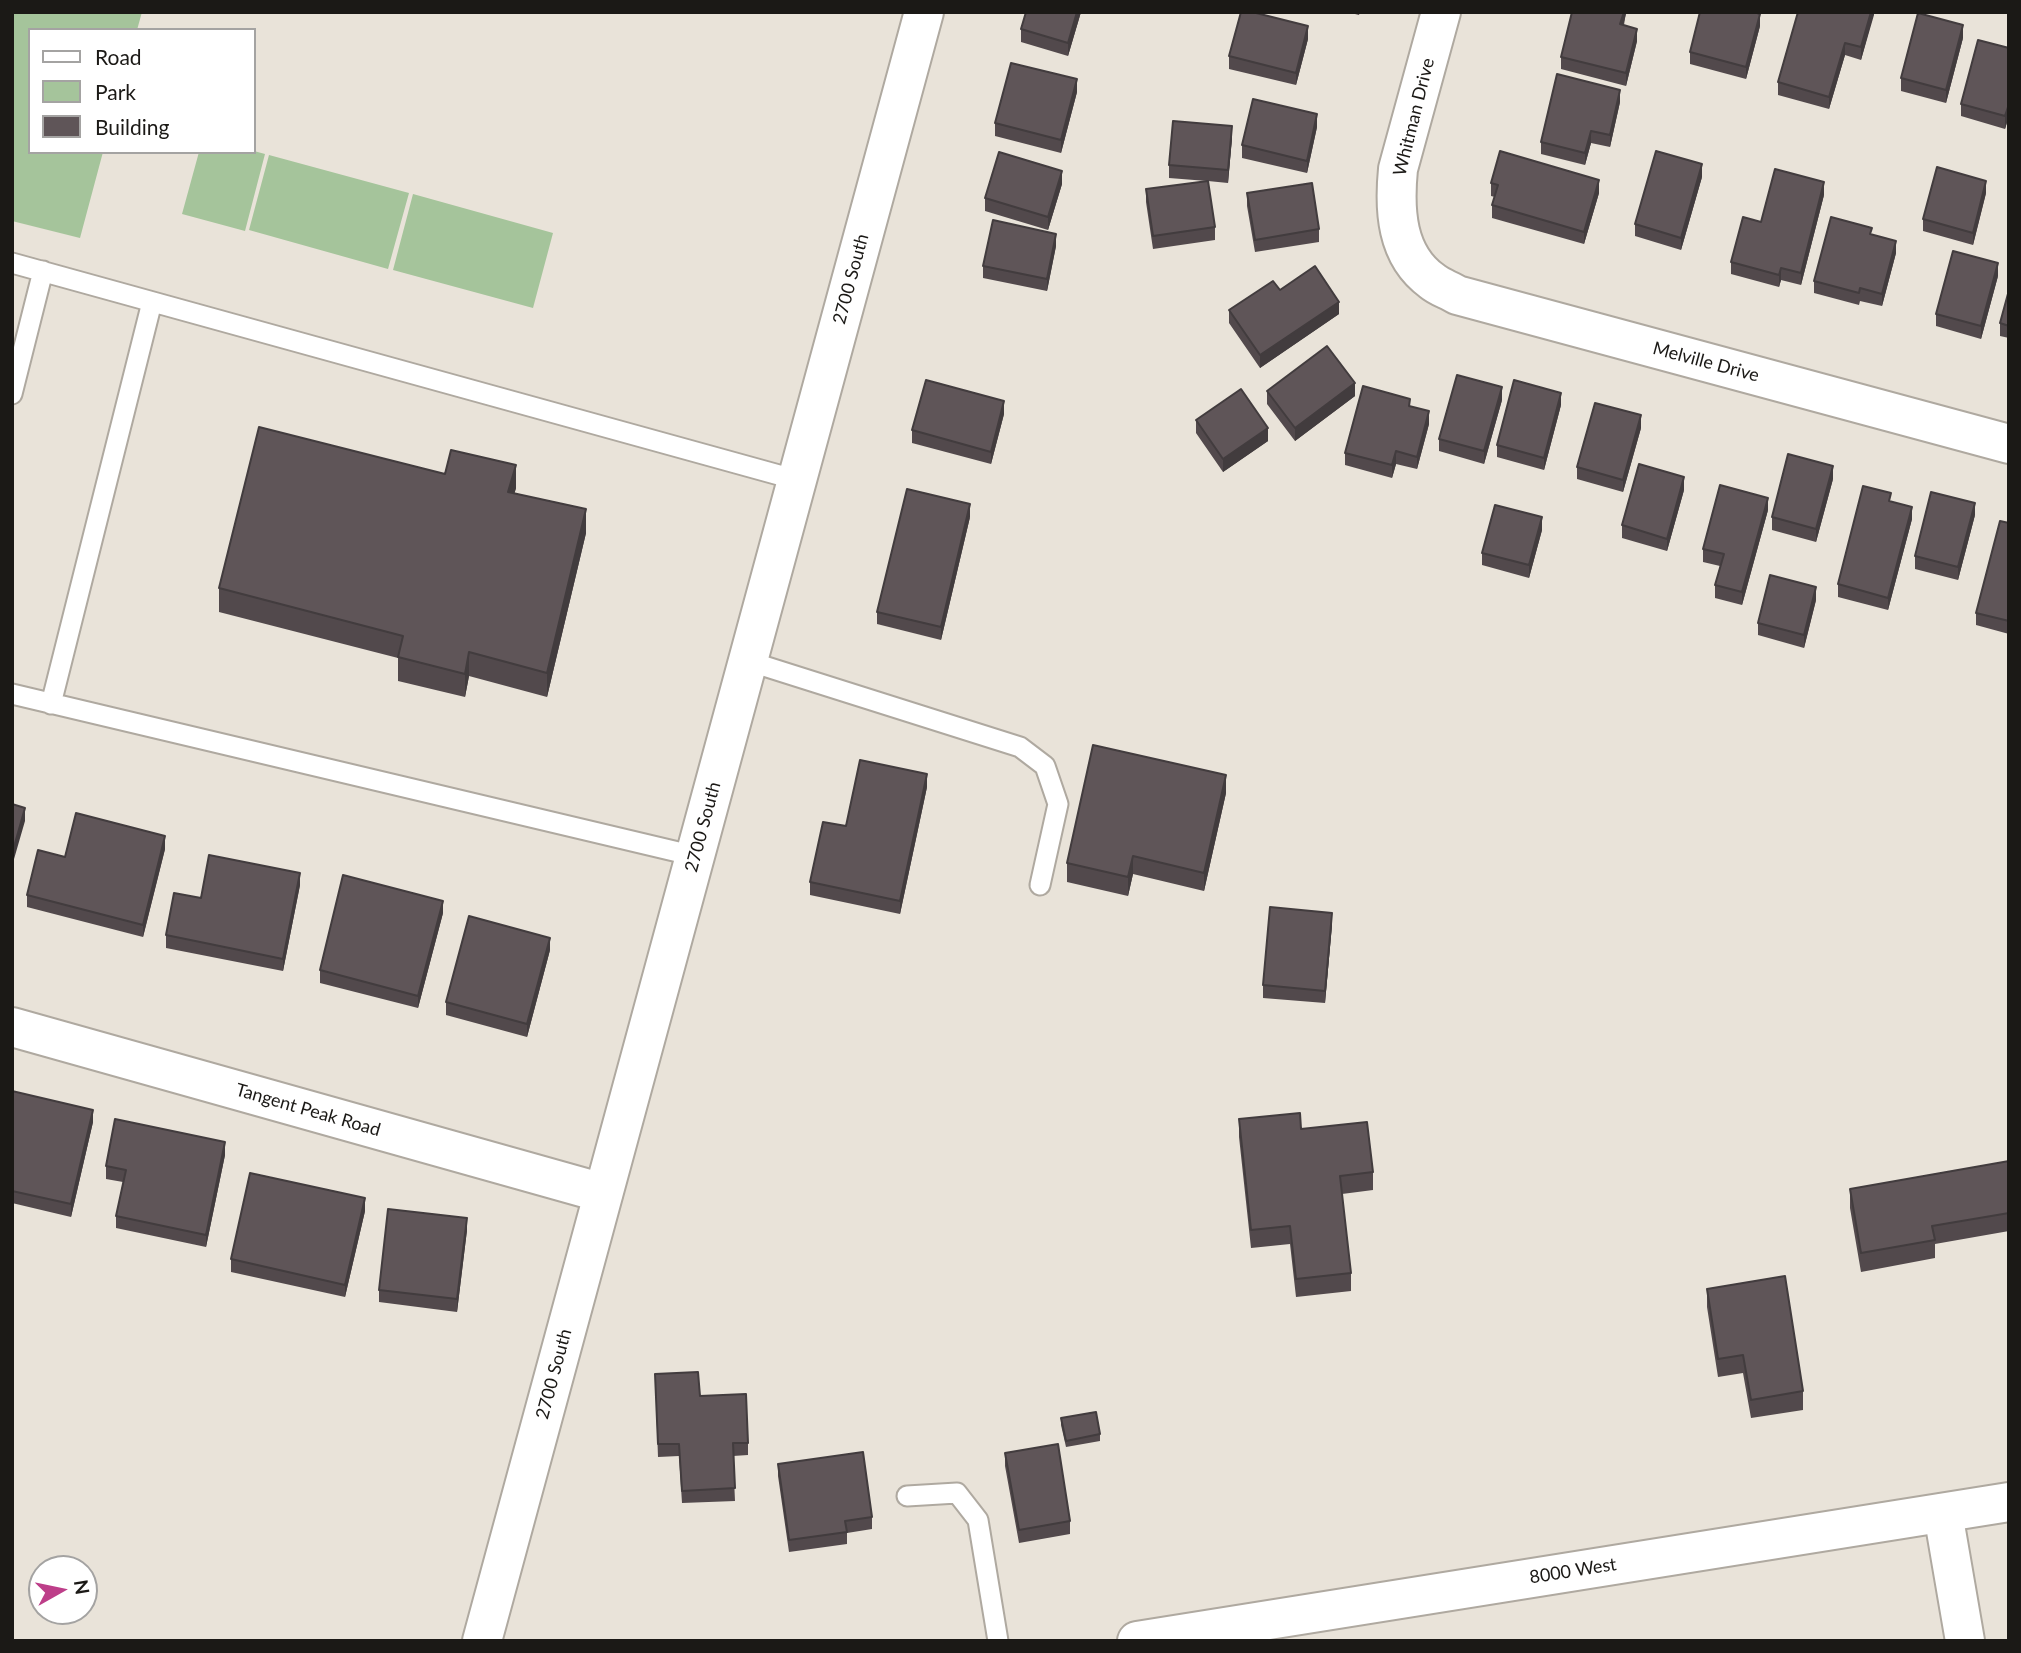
<!DOCTYPE html>
<style>
body{margin:0}
#map{position:relative;width:2021px;height:1653px;overflow:hidden;background:#e9e3d9;font-family:Lato,sans-serif}
canvas{display:block}
.frame{position:absolute;inset:0;border:14px solid #1b1916;pointer-events:none}
.legend{position:absolute;left:28px;top:28px;width:228px;height:126px;box-sizing:border-box;background:#fff;border:2px solid #a4a3a2;margin:0;padding:9px 12px;list-style:none;font-size:21px;color:#1b1916}
.legend li{display:flex;align-items:center;gap:14px;height:35px}
.legend b{width:35px;border:2px solid #a4a3a2}
.north{position:absolute;left:28px;top:1555px;width:70px;height:70px;box-sizing:border-box;background:#fff;border:2px solid #a4a3a2;border-radius:50%;rotate:81deg;font-size:19px;font-weight:700;line-height:28px;text-align:center;color:#1b1916}
.north::after{content:'';display:block;margin:auto;width:24px;height:32px;background:#bd3e89;clip-path:polygon(50% 0,100% 100%,50% 72%,0 100%)}
</style>
<div id="map">
<canvas width="2021" height="1653"></canvas>
<div class="frame"></div>
<ul class="legend">
<li><b style="height:9px;background:#fff"></b>Road</li>
<li><b style="height:19px;background:#a5c49b"></b>Park</li>
<li><b style="height:19px;background:#5f5558"></b>Building</li>
</ul>
<div class="north">N</div>
</div>
<script>
const ctx = document.querySelector('canvas').getContext('2d');
ctx.lineJoin = 'round';
function fill(path, color) {
  ctx.fillStyle = color;
  ctx.fill(path, 'evenodd');
}
function trace(path, color, width, dash) {
  ctx.strokeStyle = color;
  ctx.lineWidth = width;
  ctx.lineCap = dash ? 'butt' : 'round';
  ctx.setLineDash(dash || []);
  ctx.stroke(path);
}
function write(font, color, halo, rows, align = 'center') {
  ctx.font = font + ' Lato,sans-serif';
  ctx.lineWidth = 7;
  ctx.setLineDash([]);
  ctx.textBaseline = 'middle';
  ctx.strokeStyle = halo;
  ctx.fillStyle = color;
  for (const [text, x, y, turn = 0] of rows) {
    ctx.save();
    ctx.translate(x, y);
    ctx.rotate((+turn || 0) * Math.PI / 180);
    ctx.textAlign = isNaN(turn) ? turn : align;
    if (halo) ctx.strokeText(text, 0, 0);
    ctx.fillText(text, 0, 0);
    ctx.restore();
  }
}
fill(new Path2D(`
 M 12,12 L 142,12 L 137,30 L 30,30 L 30,152 L 103,152 L 80,238 L 12,221 Z
 M 254,151 L 265,154 L 245,231 L 182,214 L 199,152 Z
 M 269,155 L 409,193 L 388,269 L 249,230 Z
 M 413,194 L 553,233 L 533,308 L 393,270 Z`), '#a5c49b');
const service = new Path2D(`
 M 12,263 L 797,480
 M 12,394 L 43,271
 M 748,661 L 1020,747 L 1045,766 L 1058,804 L 1040,885
 M 12,694 L 695,856
 M 51,704 L 152,302
 M 907,1496 L 957,1493 L 978,1520 L 998,1641`);
const minor = new Path2D(`
 M 1441,12 L 1398,169 C 1394,210 1396,255 1432,281 C 1439,287 1449,290 1457,295 L 2009,444
 M 12,1027 L 603,1193
 M 1943,1513 L 1965,1641`);
const tertiary = new Path2D(`
 M 482,1641 L 924,12
 M 1137,1641 L 2009,1502`);
trace(service, '#afa9a0', 23);
trace(minor, '#afa9a0', 42);
trace(tertiary, '#afa9a0', 42);
trace(service, '#fff', 19);
trace(minor, '#fff', 38);
trace(tertiary, '#fff', 38);
fill(new Path2D(`
 M 1026,12 L 1081,12 L 1068,56 L 1021,42 L 1021,29 Z
 M 1347,12 L 1360,12 L 1359,15 Z
 M 1626,12 L 1624,25 L 1637,41 L 1626,86 L 1561,69 L 1561,57 Z
 M 1874,12 L 1861,60 L 1845,55 L 1829,109 L 1778,95 L 1778,82 Z
 M 1760,26 L 1746,79 L 1690,64 L 1690,52 Z
 M 1963,38 L 1946,103 L 1901,91 L 1901,78 Z
 M 1308,39 L 1296,85 L 1229,69 L 1229,56 Z
 M 2009,48 L 2009,116 L 2005,129 L 1961,116 L 1961,104 Z
 M 1077,92 L 1061,153 L 995,136 L 995,123 Z
 M 1620,102 L 1610,147 L 1591,143 L 1585,165 L 1541,154 L 1541,142 Z
 M 1317,127 L 1307,173 L 1242,158 L 1242,145 Z
 M 1232,138 L 1228,183 L 1208,181 L 1215,227 L 1215,240 L 1153,249 L 1146,202 L 1146,189 L 1207,181 L 1169,178 L 1169,165 Z
 M 1702,177 L 1681,250 L 1635,236 L 1635,224 Z
 M 1491,183 L 1599,193 L 1584,244 L 1492,218 L 1492,205 L 1495,197 L 1491,196 Z
 M 1062,184 L 1048,230 L 985,211 L 985,198 Z
 M 1247,193 L 1319,229 L 1319,242 L 1255,252 L 1247,206 Z
 M 1986,193 L 1973,245 L 1923,231 L 1923,219 Z
 M 1824,195 L 1801,285 L 1781,280 L 1779,287 L 1731,274 L 1731,262 Z
 M 1872,235 L 1896,253 L 1882,306 L 1860,301 L 1859,305 L 1814,293 L 1814,281 Z
 M 1056,246 L 1047,291 L 983,278 L 983,266 Z
 M 1998,276 L 1981,339 L 1936,326 L 1936,314 Z
 M 1280,290 L 1339,314 L 1260,368 L 1229,323 L 1229,310 Z
 M 2009,290 L 2009,338 L 2000,336 L 2000,323 Z
 M 1267,391 L 1355,396 L 1295,441 L 1267,404 Z
 M 1502,400 L 1484,464 L 1439,451 L 1439,439 Z
 M 1561,405 L 1544,470 L 1497,457 L 1497,445 Z
 M 1410,406 L 1429,424 L 1417,469 L 1396,464 L 1392,478 L 1345,465 L 1345,453 Z
 M 1004,414 L 991,464 L 912,443 L 912,430 Z
 M 1196,420 L 1268,441 L 1223,472 L 1196,433 Z
 M 1641,428 L 1623,492 L 1577,479 L 1577,467 Z
 M 445,474 L 516,488 L 514,494 L 586,533 L 547,697 L 469,676 L 465,697 L 398,681 L 398,658 L 219,612 L 219,588 Z
 M 1833,479 L 1816,542 L 1772,530 L 1772,517 Z
 M 1684,490 L 1667,551 L 1622,538 L 1622,525 Z
 M 1891,501 L 1912,519 L 1888,610 L 1838,597 L 1838,584 Z
 M 1768,510 L 1742,605 L 1715,598 L 1715,585 L 1720,566 L 1703,562 L 1703,549 Z
 M 1975,515 L 1958,580 L 1915,569 L 1915,556 Z
 M 970,517 L 941,640 L 877,624 L 877,612 Z
 M 2009,523 L 2009,634 L 1976,625 L 1976,613 Z
 M 1542,530 L 1529,578 L 1482,565 L 1482,553 Z
 M 1816,600 L 1804,648 L 1758,635 L 1758,623 Z
 M 927,787 L 900,914 L 810,895 L 810,882 L 846,826 Z
 M 1226,793 L 1204,891 L 1133,874 L 1128,896 L 1067,882 L 1067,863 Z
 M 165,849 L 143,937 L 27,907 L 27,895 L 65,857 Z
 M 300,885 L 283,971 L 166,948 L 166,935 L 201,898 Z
 M 443,913 L 418,1008 L 320,983 L 320,970 Z
 M 1332,925 L 1325,1003 L 1263,998 L 1263,985 Z
 M 550,950 L 527,1037 L 446,1015 L 446,1002 Z
 M 12,1091 L 93,1122 L 71,1217 L 12,1203 Z
 M 1239,1119 L 1301,1129 L 1373,1172 L 1373,1190 L 1342,1194 L 1351,1273 L 1351,1291 L 1296,1297 L 1290,1244 L 1251,1248 L 1239,1137 Z
 M 225,1155 L 206,1247 L 116,1228 L 116,1216 L 123,1182 L 106,1179 L 106,1166 Z
 M 2009,1161 L 2009,1231 L 1935,1244 L 1935,1258 L 1861,1272 L 1850,1208 L 1850,1189 Z
 M 365,1211 L 345,1297 L 231,1272 L 231,1259 Z
 M 467,1230 L 457,1312 L 379,1302 L 379,1290 Z
 M 1707,1289 L 1803,1391 L 1803,1410 L 1751,1418 L 1743,1373 L 1718,1377 L 1707,1307 Z
 M 655,1374 L 700,1396 L 748,1443 L 748,1455 L 733,1456 L 735,1501 L 682,1503 L 679,1456 L 658,1457 Z
 M 1061,1418 L 1100,1434 L 1100,1441 L 1066,1447 L 1061,1425 Z
 M 1005,1453 L 1070,1521 L 1070,1534 L 1019,1543 L 1005,1466 Z
 M 778,1464 L 872,1517 L 872,1529 L 847,1533 L 847,1544 L 789,1552 L 778,1476 Z`), '#52494c');
fill(new Path2D(`
 M 1077,12 L 1081,12 L 1068,56 L 1068,43 Z
 M 1624,12 L 1626,12 L 1626,14 L 1620,37 L 1620,24 Z
 M 1871,12 L 1874,12 L 1874,15 L 1861,60 L 1861,47 Z
 M 1760,14 L 1760,26 L 1746,79 L 1746,67 Z
 M 1963,25 L 1963,38 L 1946,103 L 1946,90 Z
 M 1308,26 L 1308,39 L 1296,85 L 1296,73 Z
 M 1637,29 L 1637,41 L 1626,86 L 1626,73 Z
 M 1845,43 L 1845,55 L 1829,109 L 1829,97 Z
 M 1077,79 L 1077,92 L 1061,153 L 1061,140 Z
 M 1620,90 L 1620,102 L 1610,147 L 1610,135 Z
 M 2009,104 L 2009,116 L 2005,129 L 2005,116 Z
 M 1317,114 L 1317,127 L 1307,173 L 1307,161 Z
 M 1232,126 L 1232,138 L 1228,183 L 1228,170 Z
 M 1591,131 L 1591,143 L 1585,165 L 1585,153 Z
 M 1702,164 L 1702,177 L 1681,250 L 1681,238 Z
 M 1062,171 L 1062,184 L 1048,230 L 1048,217 Z
 M 1599,180 L 1599,193 L 1584,244 L 1584,232 Z
 M 1986,181 L 1986,193 L 1973,245 L 1973,233 Z
 M 1824,182 L 1824,195 L 1801,285 L 1801,273 Z
 M 1056,234 L 1056,246 L 1047,291 L 1047,279 Z
 M 1896,241 L 1896,253 L 1882,306 L 1882,294 Z
 M 1998,263 L 1998,276 L 1981,339 L 1981,326 Z
 M 1781,268 L 1781,280 L 1779,287 L 1779,275 Z
 M 1339,302 L 1339,314 L 1260,368 L 1260,355 Z
 M 1355,383 L 1355,396 L 1295,441 L 1295,428 Z
 M 1502,387 L 1502,400 L 1484,464 L 1484,451 Z
 M 1561,393 L 1561,405 L 1544,470 L 1544,458 Z
 M 1004,401 L 1004,414 L 991,464 L 991,452 Z
 M 1429,411 L 1429,424 L 1417,469 L 1417,457 Z
 M 1641,415 L 1641,428 L 1623,492 L 1623,480 Z
 M 1268,428 L 1268,441 L 1223,472 L 1223,459 Z
 M 1396,451 L 1396,464 L 1392,478 L 1392,465 Z
 M 516,465 L 516,488 L 508,516 L 508,492 Z
 M 1833,466 L 1833,479 L 1816,542 L 1816,529 Z
 M 1684,477 L 1684,490 L 1667,551 L 1667,539 Z
 M 1768,498 L 1768,510 L 1742,605 L 1742,592 Z
 M 1975,503 L 1975,515 L 1958,580 L 1958,567 Z
 M 970,504 L 970,517 L 941,640 L 941,627 Z
 M 1912,507 L 1912,519 L 1888,610 L 1888,598 Z
 M 586,509 L 586,533 L 547,697 L 547,673 Z
 M 1542,517 L 1542,530 L 1529,578 L 1529,565 Z
 M 1816,587 L 1816,600 L 1804,648 L 1804,635 Z
 M 469,652 L 469,676 L 465,697 L 465,674 Z
 M 927,774 L 927,787 L 900,914 L 900,901 Z
 M 1226,775 L 1226,793 L 1204,891 L 1204,873 Z
 M 25,808 L 25,821 L 12,866 L 12,854 Z
 M 165,836 L 165,849 L 143,937 L 143,925 Z
 M 1133,856 L 1133,874 L 1128,896 L 1128,877 Z
 M 300,873 L 300,885 L 283,971 L 283,959 Z
 M 443,901 L 443,913 L 418,1008 L 418,996 Z
 M 1332,913 L 1332,925 L 1325,1003 L 1325,991 Z
 M 550,938 L 550,950 L 527,1037 L 527,1024 Z
 M 93,1110 L 93,1122 L 71,1217 L 71,1204 Z
 M 225,1142 L 225,1155 L 206,1247 L 206,1235 Z
 M 365,1198 L 365,1211 L 345,1297 L 345,1285 Z
 M 467,1218 L 467,1230 L 457,1312 L 457,1299 Z`), '#423c3e');
const building = new Path2D(`
 M 1026,12 L 1077,12 L 1068,43 L 1021,29 Z
 M 1241,12 L 1252,12 L 1308,26 L 1296,73 L 1229,56 Z
 M 1572,12 L 1624,12 L 1620,24 L 1637,29 L 1626,73 L 1561,57 Z
 M 1700,12 L 1754,12 L 1760,14 L 1746,67 L 1690,52 Z
 M 1798,12 L 1871,12 L 1861,47 L 1845,43 L 1829,97 L 1778,82 Z
 M 1918,13 L 1963,25 L 1946,90 L 1901,78 Z
 M 1978,40 L 2009,48 L 2009,104 L 2005,116 L 1961,104 Z
 M 1011,63 L 1077,79 L 1061,140 L 995,123 Z
 M 1557,74 L 1620,90 L 1610,135 L 1591,131 L 1585,153 L 1541,142 Z
 M 1253,99 L 1317,114 L 1307,161 L 1242,145 Z
 M 1173,121 L 1232,126 L 1228,170 L 1169,165 Z
 M 1500,151 L 1599,180 L 1584,232 L 1492,205 L 1498,185 L 1491,183 Z
 M 1656,151 L 1702,164 L 1681,238 L 1635,224 Z
 M 999,152 L 1062,171 L 1048,217 L 985,198 Z
 M 1937,167 L 1986,181 L 1973,233 L 1923,219 Z
 M 1775,169 L 1824,182 L 1801,273 L 1781,268 L 1779,275 L 1731,262 L 1743,217 L 1761,222 Z
 M 1208,181 L 1215,227 L 1153,236 L 1146,189 Z
 M 1312,183 L 1319,229 L 1255,240 L 1247,193 Z
 M 1831,217 L 1872,228 L 1870,234 L 1896,241 L 1882,294 L 1860,288 L 1859,293 L 1814,281 Z
 M 993,220 L 1056,234 L 1047,279 L 983,266 Z
 M 1953,251 L 1998,263 L 1981,326 L 1936,314 Z
 M 1315,266 L 1339,302 L 1260,355 L 1229,310 L 1273,281 L 1280,290 Z
 M 2009,290 L 2009,326 L 2000,323 Z
 M 1327,346 L 1355,383 L 1295,428 L 1267,391 Z
 M 1457,375 L 1502,387 L 1484,451 L 1439,439 Z
 M 926,380 L 1004,401 L 991,452 L 912,430 Z
 M 1514,380 L 1561,393 L 1544,458 L 1497,445 Z
 M 1363,386 L 1410,399 L 1409,406 L 1429,411 L 1417,457 L 1396,451 L 1392,465 L 1345,453 Z
 M 1241,389 L 1268,428 L 1223,459 L 1196,420 Z
 M 1595,403 L 1641,415 L 1623,480 L 1577,467 Z
 M 259,427 L 445,474 L 451,450 L 516,465 L 508,492 L 586,509 L 547,673 L 469,652 L 465,674 L 398,657 L 403,636 L 219,588 Z
 M 1788,454 L 1833,466 L 1816,529 L 1772,517 Z
 M 1639,464 L 1684,477 L 1667,539 L 1622,525 Z
 M 1720,485 L 1768,498 L 1742,592 L 1715,585 L 1724,554 L 1703,549 Z
 M 1863,486 L 1891,493 L 1889,501 L 1912,507 L 1888,598 L 1838,584 Z
 M 907,489 L 970,504 L 941,627 L 877,612 Z
 M 1931,492 L 1975,503 L 1958,567 L 1915,556 Z
 M 1495,505 L 1542,517 L 1529,565 L 1482,553 Z
 M 2000,521 L 2009,523 L 2009,621 L 1976,613 Z
 M 1770,575 L 1816,587 L 1804,635 L 1758,623 Z
 M 1093,745 L 1226,775 L 1204,873 L 1133,856 L 1128,877 L 1067,863 Z
 M 860,760 L 927,774 L 900,901 L 810,882 L 823,822 L 846,826 Z
 M 12,804 L 25,808 L 12,854 Z
 M 76,813 L 165,836 L 143,925 L 27,895 L 38,850 L 65,857 Z
 M 209,855 L 300,873 L 283,959 L 166,935 L 174,893 L 201,898 Z
 M 343,875 L 443,901 L 418,996 L 320,970 Z
 M 1270,907 L 1332,913 L 1325,991 L 1263,985 Z
 M 469,916 L 550,938 L 527,1024 L 446,1002 Z
 M 12,1091 L 93,1110 L 71,1204 L 12,1191 Z
 M 1300,1113 L 1301,1129 L 1367,1122 L 1373,1172 L 1340,1176 L 1351,1273 L 1296,1279 L 1290,1226 L 1251,1230 L 1239,1119 Z
 M 115,1119 L 225,1142 L 206,1235 L 116,1216 L 126,1170 L 106,1166 Z
 M 2009,1161 L 2009,1213 L 1932,1226 L 1935,1240 L 1861,1253 L 1850,1189 Z
 M 250,1173 L 365,1198 L 345,1285 L 231,1259 Z
 M 388,1209 L 467,1218 L 457,1299 L 379,1290 Z
 M 1785,1276 L 1803,1391 L 1751,1400 L 1743,1355 L 1718,1359 L 1707,1289 Z
 M 698,1372 L 700,1396 L 746,1394 L 748,1443 L 733,1443 L 735,1488 L 682,1491 L 679,1444 L 658,1444 L 655,1374 Z
 M 1096,1412 L 1100,1434 L 1066,1441 L 1061,1418 Z
 M 1058,1444 L 1070,1521 L 1019,1530 L 1005,1453 Z
 M 863,1452 L 872,1517 L 845,1521 L 847,1532 L 789,1540 L 778,1464 Z`);
fill(building, '#5f5558');
trace(building, '#423c3e', 2);
write('18px', '#1b1916', '#fff', [
 ["Whitman Drive",1414,117,-76],
 ["2700 South",851,279,-75],
 ["Melville Drive",1706,362,15],
 ["2700 South",703,827,-75],
 ["Tangent Peak Road",308,1110,16],
 ["2700 South",554,1374,-75],
 ["8000 West",1573,1571,-9]
]);
</script>
